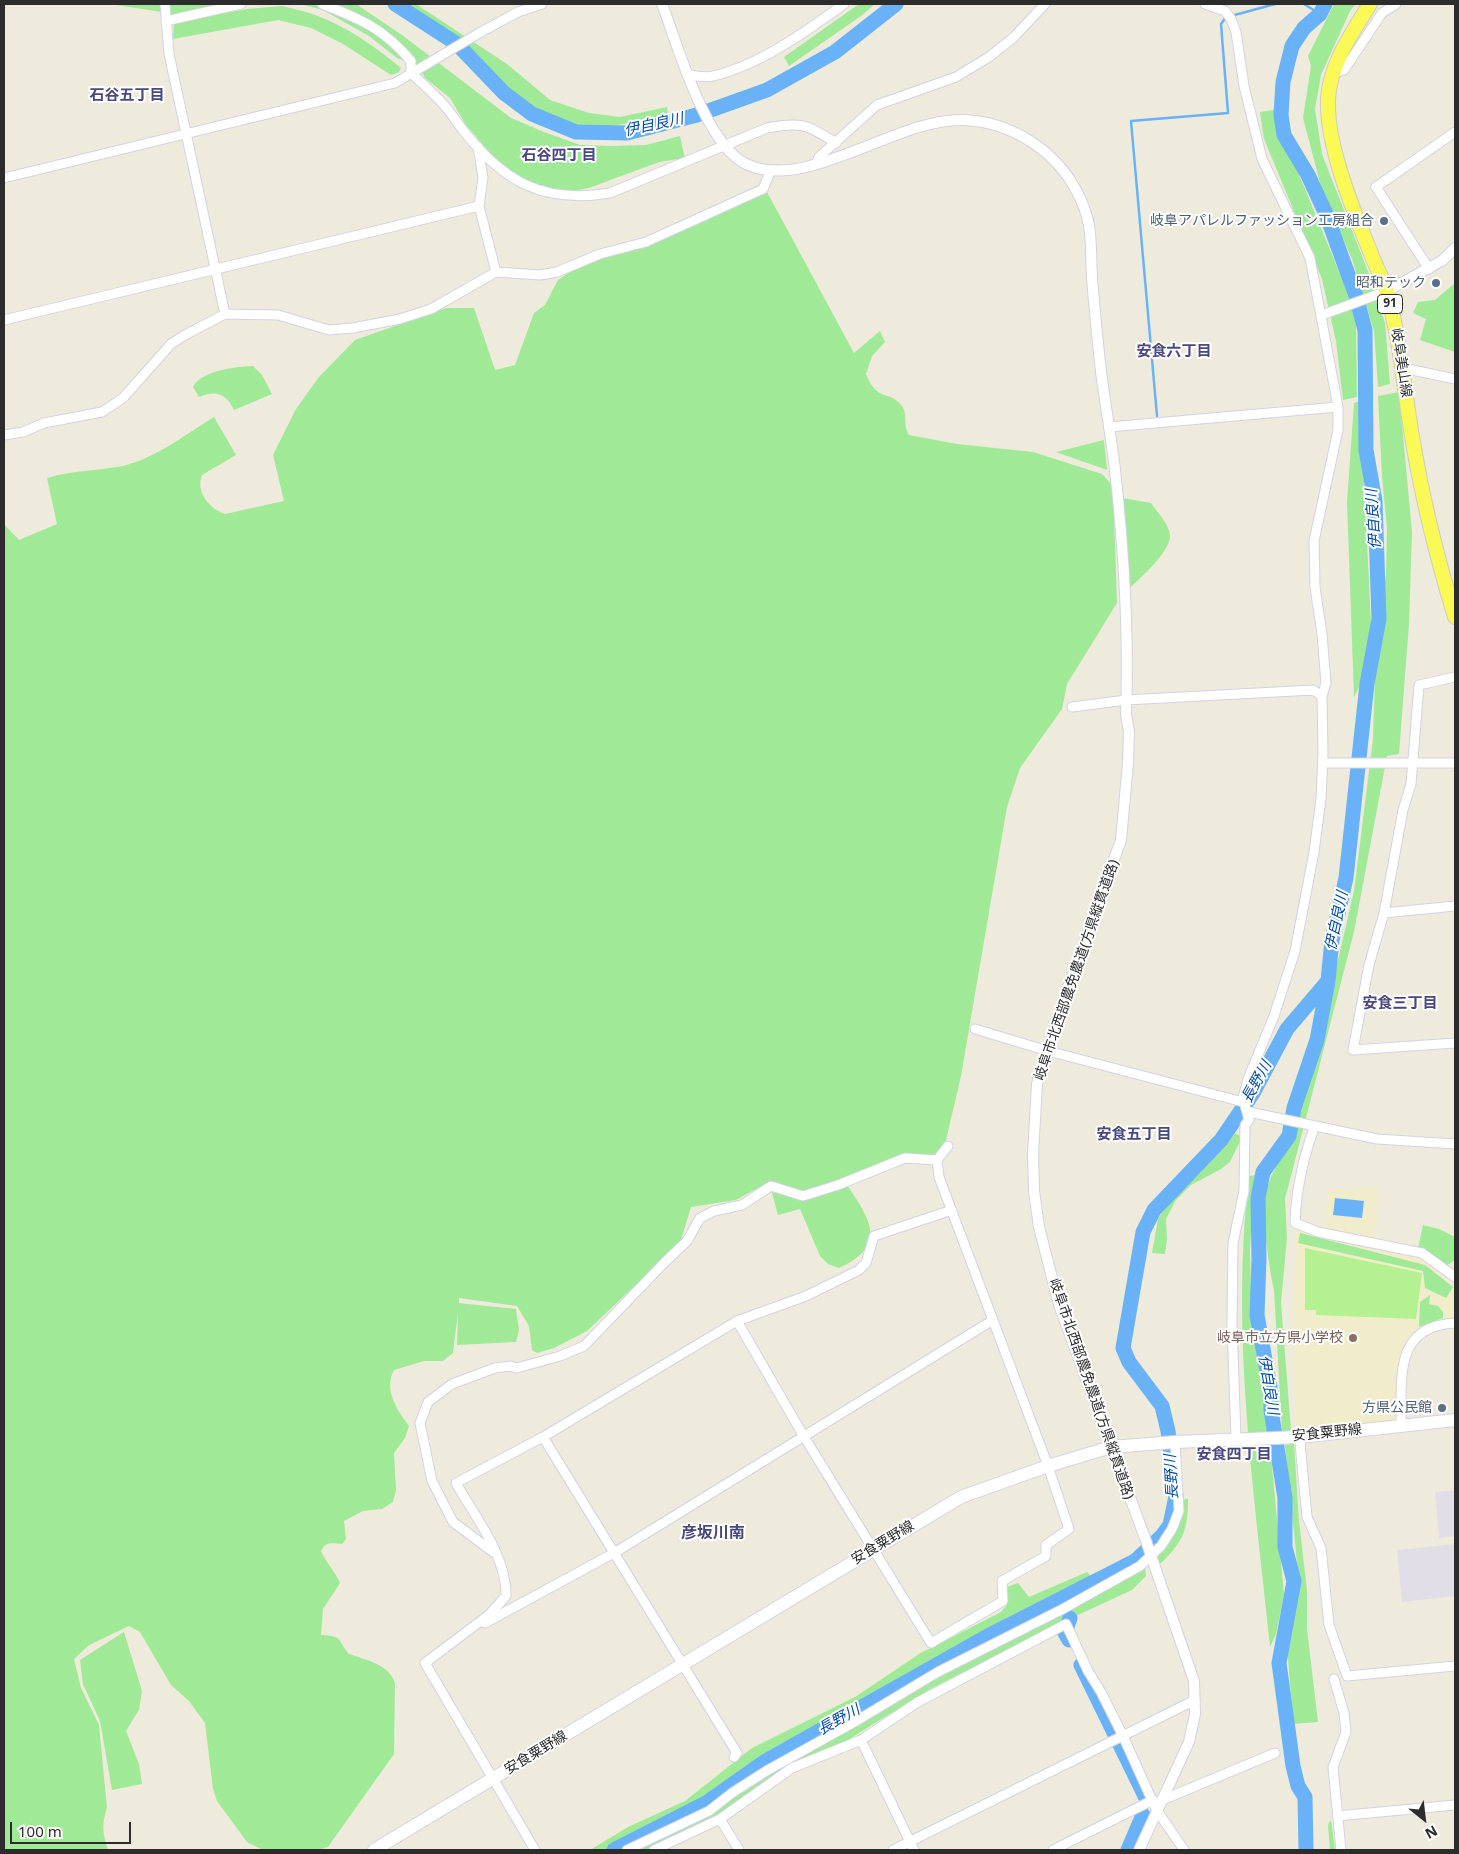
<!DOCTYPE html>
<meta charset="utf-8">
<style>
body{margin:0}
#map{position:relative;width:1459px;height:1854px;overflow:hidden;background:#eeebdd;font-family:"Noto Sans",sans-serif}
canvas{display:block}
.frame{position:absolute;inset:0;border:5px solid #2c2c2c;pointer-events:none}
.north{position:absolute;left:1399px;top:1794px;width:50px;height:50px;-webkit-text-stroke:4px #fff;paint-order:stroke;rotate:151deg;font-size:14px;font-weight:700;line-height:20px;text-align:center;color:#2c2c2c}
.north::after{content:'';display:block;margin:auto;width:18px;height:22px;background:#2c2c2c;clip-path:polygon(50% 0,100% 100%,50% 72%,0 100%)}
.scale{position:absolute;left:10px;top:1822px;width:121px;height:22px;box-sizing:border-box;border:2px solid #2c2c2c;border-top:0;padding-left:6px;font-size:15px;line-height:18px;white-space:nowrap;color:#2c2c2c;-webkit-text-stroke:4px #fff;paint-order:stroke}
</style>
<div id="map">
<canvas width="1459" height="1854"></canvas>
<div class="frame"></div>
<div class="north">N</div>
<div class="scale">100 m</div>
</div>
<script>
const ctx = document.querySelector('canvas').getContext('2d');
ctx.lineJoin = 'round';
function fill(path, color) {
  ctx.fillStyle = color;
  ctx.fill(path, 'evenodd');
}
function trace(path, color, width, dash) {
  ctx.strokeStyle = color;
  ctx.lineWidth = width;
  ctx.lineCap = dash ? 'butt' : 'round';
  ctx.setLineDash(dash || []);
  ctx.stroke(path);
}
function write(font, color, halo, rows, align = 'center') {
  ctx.font = font + ' "Noto Sans","Noto Sans JP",sans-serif';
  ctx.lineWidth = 4;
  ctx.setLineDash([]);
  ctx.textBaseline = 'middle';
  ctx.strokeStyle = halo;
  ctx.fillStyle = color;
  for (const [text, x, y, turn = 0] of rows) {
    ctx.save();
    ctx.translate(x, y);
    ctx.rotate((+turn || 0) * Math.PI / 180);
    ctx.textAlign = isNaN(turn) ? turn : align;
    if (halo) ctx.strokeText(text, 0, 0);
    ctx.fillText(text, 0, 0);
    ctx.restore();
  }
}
fill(new Path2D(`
 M 1455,1490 L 1455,1536 L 1439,1538 L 1435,1492 Z
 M 1455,1544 L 1455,1596 L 1402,1602 L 1397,1550 Z`), '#e2dee7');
fill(new Path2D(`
 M 1378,1187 L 1376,1240 L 1326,1229 L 1328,1190 Z
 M 1296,1230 L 1346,1243 L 1422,1259 L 1455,1288 L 1455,1320 L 1441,1321 L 1422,1328 L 1403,1349 L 1397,1421 L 1296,1429 L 1293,1321 Z`), '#f1edcb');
fill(new Path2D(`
 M 107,4 L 162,4 L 162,12 L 110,4 Z
 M 170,4 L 243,4 L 170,16 Z
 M 300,4 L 356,4 L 402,35 L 511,118 L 544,132 L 580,145 L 612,146 L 646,145 L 680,136 L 685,158 L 659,162 L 589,188 L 568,192 L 545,189 L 521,179 L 491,154 L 466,125 L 450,98 L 425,78 L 421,71 L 408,62 L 397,58 L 369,36 L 323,10 Z
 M 399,4 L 416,4 L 507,64 L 550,100 L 589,113 L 620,117 L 667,107 L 668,114 C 636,122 598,133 566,122 C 513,106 454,47 411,11 Z
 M 859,4 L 875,4 L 861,16 L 789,66 L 784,57 Z
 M 1334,4 L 1356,4 L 1350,11 L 1321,75 L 1315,109 L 1322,154 L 1371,279 L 1385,323 L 1390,384 L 1378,387 L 1374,331 L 1352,259 L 1323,194 L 1303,118 L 1311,66 L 1308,56 Z
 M 282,6 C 293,9 305,11 315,15 C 346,26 376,47 401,68 L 399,72 L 391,75 L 343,44 L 311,28 L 278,20 L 173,39 L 174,22 L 247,9 Z
 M 1274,110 L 1281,139 L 1296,167 L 1344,284 L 1356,321 L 1357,397 L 1343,400 L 1336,341 L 1322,279 L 1264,139 L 1260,112 Z
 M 767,192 L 854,353 L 880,331 L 885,342 L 872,356 L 866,374 C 877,402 889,390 901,405 C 909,414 902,425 909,435 L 957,444 L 1033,452 L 1102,474 L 1113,486 L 1117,603 L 1067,684 L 1062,709 L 1020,768 L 1007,807 L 961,1076 L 946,1140 L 935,1155 L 885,1165 L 844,1180 C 867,1216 892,1244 839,1268 L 828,1264 L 820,1256 L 800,1209 L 778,1215 L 769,1182 L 736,1200 L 691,1207 L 680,1243 L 587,1331 L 554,1348 L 537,1353 L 532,1350 L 529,1326 L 517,1306 L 459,1298 L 459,1303 L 516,1309 L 519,1330 L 516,1342 L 457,1345 L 458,1312 L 453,1353 L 443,1361 L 424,1361 L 394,1370 C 383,1390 398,1411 409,1426 L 405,1438 L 394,1453 L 396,1490 L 393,1502 L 382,1509 L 363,1511 L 344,1521 L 346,1539 L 342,1544 C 332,1543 326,1541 321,1551 C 326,1563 335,1571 340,1583 L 323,1609 L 321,1635 C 344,1636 337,1640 349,1654 C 366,1660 389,1664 395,1683 L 394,1754 L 328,1847 L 317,1850 L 263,1850 L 247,1842 L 217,1801 L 213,1789 L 205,1723 L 189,1701 L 171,1685 L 140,1632 L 129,1626 L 89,1645 L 74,1659 L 81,1688 L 99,1725 L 107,1808 C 101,1825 103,1834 108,1850 L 4,1850 L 4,524 L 19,540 L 57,524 L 47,478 C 72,470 98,471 123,466 C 156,458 186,434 214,417 L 236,455 L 202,475 C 195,492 210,509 225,514 L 284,501 L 273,455 L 296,409 L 319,377 L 355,340 L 446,308 L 474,308 L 495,370 L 515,365 L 534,313 L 545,305 L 558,280 L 584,263 Z
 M 1455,283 L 1455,352 L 1420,340 L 1426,319 L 1413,313 L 1418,302 L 1435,300 Z
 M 253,366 L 262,375 L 272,394 L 234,410 C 226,393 215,390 199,397 L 193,387 C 202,370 235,367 253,366 Z
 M 1399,392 L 1412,532 L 1409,624 L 1399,754 L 1387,756 L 1354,932 L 1285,1199 L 1287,1238 L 1281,1303 L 1291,1430 L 1282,1432 L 1274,1290 C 1270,1273 1260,1208 1265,1193 C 1271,1171 1286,1152 1293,1130 L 1325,1016 L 1354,891 L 1373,739 L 1375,676 L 1386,574 L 1387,528 L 1382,477 L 1378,396 Z
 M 1360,401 L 1372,643 L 1363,680 L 1354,697 L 1347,502 L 1354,403 Z
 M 1104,440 L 1107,470 L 1056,452 Z
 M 1122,498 L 1151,503 C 1157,512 1170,525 1170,536 C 1170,552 1141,577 1130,588 Z
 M 1235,1133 L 1242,1137 L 1230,1162 L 1221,1169 L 1191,1185 L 1176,1200 L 1166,1219 L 1167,1239 L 1165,1254 L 1152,1253 L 1158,1219 L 1177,1190 L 1224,1148 Z
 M 1256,1175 L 1250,1248 L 1251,1296 L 1266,1403 L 1284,1594 L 1276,1634 L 1270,1647 C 1254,1491 1230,1332 1249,1176 Z
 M 1423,1225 L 1439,1229 L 1455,1237 L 1455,1260 L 1447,1265 L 1418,1249 Z
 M 1300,1233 L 1425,1265 L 1453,1287 L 1446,1298 L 1425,1288 L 1423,1271 L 1298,1243 Z
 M 1430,1295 L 1429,1304 L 1438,1306 L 1443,1312 L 1443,1318 L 1419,1327 L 1420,1302 Z
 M 1294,1443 L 1299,1521 L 1307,1590 L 1307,1629 L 1318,1722 L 1293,1724 L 1286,1633 L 1298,1597 L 1298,1572 L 1285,1445 Z
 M 1188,1499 C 1188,1531 1183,1542 1160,1564 L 1156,1557 L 1171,1538 L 1181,1500 Z
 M 1145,1567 L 1146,1576 L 1132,1590 L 1052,1627 L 930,1689 L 846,1741 L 800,1763 L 762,1789 L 687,1833 L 648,1850 L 634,1850 L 929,1683 Z
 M 1087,1572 L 1095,1580 L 993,1633 L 759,1761 L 706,1799 L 609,1850 L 590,1850 L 628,1827 L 685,1801 L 752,1748 L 855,1697 L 919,1654 L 1001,1612 L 1007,1605 L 1007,1587 L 1018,1583 L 1029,1597 Z
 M 124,1632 L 142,1691 L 139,1710 L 126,1731 L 139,1764 L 142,1784 L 112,1790 L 100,1721 L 83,1684 L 80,1660 Z
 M 1331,1820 L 1335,1850 L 1330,1850 L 1328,1825 Z`), '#a0e996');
fill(new Path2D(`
 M 1305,1248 L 1422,1273 L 1416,1319 L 1316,1315 L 1316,1310 L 1305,1310 Z`), '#b3f191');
fill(new Path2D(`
 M 1335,1198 L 1364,1201 L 1362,1218 L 1333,1215 Z`), '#69b2f8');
trace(new Path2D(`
 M 1304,4 L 1320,14
 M 1231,16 L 1275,4
 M 1157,416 L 1131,121 L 1228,113 L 1221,24 L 1226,17`), '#69b2f8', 2.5);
trace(new Path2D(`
 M 395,4 L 457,44 L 504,93 L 532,114 L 576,132 L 627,133 L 697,115 L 767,90 L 835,52 L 896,4
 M 1069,1640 L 1065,1633 L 1070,1618
 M 1081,1665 L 1147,1800
 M 614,1850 L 706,1803 L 764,1762 L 988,1636 L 1135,1561 L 1162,1536 L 1170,1525 L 1176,1496 L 1168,1431 L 1162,1406 L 1129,1362 L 1123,1348 L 1143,1232 L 1154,1210 L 1221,1140 L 1253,1093 L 1287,1029 L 1327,982
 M 1128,1850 L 1143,1815
 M 1306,1850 L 1305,1797 L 1298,1786 L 1293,1766 L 1279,1663 L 1294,1581 L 1285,1547 L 1285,1498 L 1271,1410 L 1271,1393 L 1257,1315 L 1259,1260 L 1258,1198 L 1263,1172 L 1289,1136 L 1294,1108 L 1317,1040 L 1328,981 L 1332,940 L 1346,878 L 1367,684 L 1379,619 L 1375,501 L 1366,450 L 1365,330 L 1356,296 L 1326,214 L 1308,175 L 1284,135 L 1281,115 L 1283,82 L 1292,46 L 1304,28 L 1320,14 L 1325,4`), '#69b2f8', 15);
const minor = new Path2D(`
 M 165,4 L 169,54 L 225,314
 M 322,4 C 361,19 384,29 411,61 L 411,73 C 422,83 434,94 444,105 C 451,113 456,121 462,129 C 503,182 543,204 610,193 L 767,128 C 802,121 807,125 836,143
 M 1205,4 L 1225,11 L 1231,19 L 1236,32 L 1244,86 L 1262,159 L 1310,258 L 1338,407 L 1338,430 L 1314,541 L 1315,587 L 1322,634 L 1326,683 L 1322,696 L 1323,753 L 1321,799 L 1314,852 L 1295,951 L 1274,1016 L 1248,1079 L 1243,1098 L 1249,1120 L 1245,1125 L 1244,1191 L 1233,1243 L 1232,1323 L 1236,1439
 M 166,21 L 241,4
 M 1333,73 L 1344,70 L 1382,13 L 1396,4
 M 690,75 C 697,76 706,78 713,76 C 758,66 807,31 844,4
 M 478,147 L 483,178 L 479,206 L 496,272
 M 816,164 L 819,157 L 877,105 L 956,77 L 989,57 L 1013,38 L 1045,4
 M 4,178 L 395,83 L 481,32 L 518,12 L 542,4
 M 1429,269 L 1376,187 L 1455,132
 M 1322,315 L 1387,291
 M 4,320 L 479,206
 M 1403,368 L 1455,379
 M 1109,427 L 1338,407
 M 4,435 L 23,432 L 44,423 L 102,412 L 123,398 L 171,344 L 185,335 L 225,314 L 278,315 L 329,330 L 353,328 L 400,319 L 431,309 L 496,272 L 540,275 L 557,272 L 600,254 L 646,242 L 763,189 L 771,170
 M 1455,677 L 1419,685 L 1411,784 L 1403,810 L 1384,913 L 1369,965 L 1353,1050 L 1455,1043
 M 1072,707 L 1126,700 L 1313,690 L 1322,696
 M 1323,763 L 1455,763
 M 1384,913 L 1455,906
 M 975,1029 L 1048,1051 L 1243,1102
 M 1249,1112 L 1377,1139 L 1455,1144
 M 1314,1128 C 1303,1159 1296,1190 1295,1223 L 1318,1232 L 1422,1253 L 1455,1277
 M 737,1321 L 803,1435 L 931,1643 L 1003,1601 L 1002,1581 L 1046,1556 L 1046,1545 L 1069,1529 L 1048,1466 L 939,1177 L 937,1160 L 948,1146
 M 1401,1425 C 1402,1379 1393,1326 1455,1323
 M 543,1437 L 737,1753 L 734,1757
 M 1300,1443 L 1307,1517 L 1321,1548 L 1329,1625 L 1347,1676 L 1455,1666
 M 493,1552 L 453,1522 L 432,1481 L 420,1423 L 428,1402 L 452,1384 L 495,1368 L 510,1366 L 517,1368 L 560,1356 L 584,1346 L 665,1262 L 687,1241 L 700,1218 L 714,1211 L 742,1205 L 771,1186 L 803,1196 L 838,1185 L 905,1158 L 937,1160
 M 485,1623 L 614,1553 L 993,1320
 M 1334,1679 L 1344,1713 L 1346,1732 L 1333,1767 L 1341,1850
 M 861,1740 L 914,1850
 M 1160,1801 L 1275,1753
 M 1337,1816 L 1455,1805
 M 720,1819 L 739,1850
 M 535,1850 L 425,1663 L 490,1614 L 506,1596 C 507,1556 475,1517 456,1483 L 543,1437 L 737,1321 L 806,1296 L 859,1270 L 866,1263 L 874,1236 L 952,1210
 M 627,1850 L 709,1811 L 732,1793 L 768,1770 L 858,1720 L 938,1672 L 1061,1610 L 1140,1566 L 1161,1546 L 1172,1529 L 1179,1511 L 1175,1442
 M 654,1850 L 720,1819 L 792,1768 L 861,1740 L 918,1702 L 1066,1624 L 1088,1671 L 1101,1692 L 1123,1736 L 1156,1809 L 1184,1850
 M 893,1850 L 1195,1700
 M 1053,1850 L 1153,1800`);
const tertiary = new Path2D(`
 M 662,4 C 678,46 705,144 746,164 C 807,193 898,117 964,120 C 1012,122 1056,151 1077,192 C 1094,224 1090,243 1092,277 C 1094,305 1097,334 1100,363 C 1104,399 1111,434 1115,470 C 1124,551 1129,633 1126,714 L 1129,732 L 1128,763 L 1121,840 L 1066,993 L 1037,1084 L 1033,1154 L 1034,1191 L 1039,1227 L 1059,1305 L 1145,1538 L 1194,1681 L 1195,1714 L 1189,1742 L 1139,1850
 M 1387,291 L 1443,260 L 1455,248`);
const secondary = new Path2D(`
 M 374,1850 L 961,1497 L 1048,1466 L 1111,1447 L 1175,1442 L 1300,1437 L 1455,1420`);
const primary = new Path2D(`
 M 1370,4 C 1352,33 1330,64 1328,99 C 1326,144 1353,210 1370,251 C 1375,265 1383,279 1387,293 C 1401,341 1404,392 1413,442 C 1423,502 1437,558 1455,617`);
trace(minor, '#d3d2e5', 11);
trace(tertiary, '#d3d2e5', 12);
trace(secondary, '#d3d2e5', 14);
trace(primary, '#ccc', 16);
trace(minor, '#fff', 9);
trace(tertiary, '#fff', 10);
trace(secondary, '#fff', 12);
trace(primary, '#fbf956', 14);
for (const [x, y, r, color] of [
 [1384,221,5,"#5c6f8a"],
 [1436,283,5,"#5c6f8a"],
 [1353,1338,5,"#8d6e63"],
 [1442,1408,5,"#5c6f8a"]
]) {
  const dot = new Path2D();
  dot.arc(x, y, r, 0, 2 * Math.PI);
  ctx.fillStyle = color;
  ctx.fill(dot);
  trace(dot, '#fff', 2);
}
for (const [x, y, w] of [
 [1390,304,25]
]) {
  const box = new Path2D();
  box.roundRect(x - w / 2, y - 9.5, w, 19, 4);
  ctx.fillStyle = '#fff';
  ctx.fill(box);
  trace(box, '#2c2c2c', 1);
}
write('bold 12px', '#2c2c2c', null, [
 ["91",1390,304]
]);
write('14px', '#4e5e75', '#fff', [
 ["岐阜アパレルファッション工房組合",1374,221],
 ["昭和テック",1426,283],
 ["方県公民館",1432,1408]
], 'right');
write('14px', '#2c2c2c', '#fff', [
 ["岐阜美山線",1401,363,81],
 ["岐阜市北西部農免農道(方県縦貫道路)",1077,970,-71],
 ["岐阜市北西部農免農道(方県縦貫道路)",1091,1389,71],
 ["安食粟野線",1327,1433,-6],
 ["安食粟野線",883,1543,-31],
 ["安食粟野線",536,1753,-31]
]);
write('14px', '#785e54', '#fff', [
 ["岐阜市立方県小学校",1343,1338]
], 'right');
write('bold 15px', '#4a4880', '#fff', [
 ["石谷五丁目",127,96],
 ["石谷四丁目",559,156],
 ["安食六丁目",1174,352],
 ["安食三丁目",1400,1004],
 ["安食五丁目",1134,1135],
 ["安食四丁目",1234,1455]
]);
write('italic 15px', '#034ba8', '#fff', [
 ["伊自良川",654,125,-12],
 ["伊自良川",1374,519,-94],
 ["伊自良川",1337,921,-78],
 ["長野川",1257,1082,-61],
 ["伊自良川",1268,1385,81],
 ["長野川",1172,1477,-93],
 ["長野川",839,1720,-29]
]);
write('bold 16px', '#4a4880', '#fff', [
 ["彦坂川南",713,1533]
]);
</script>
